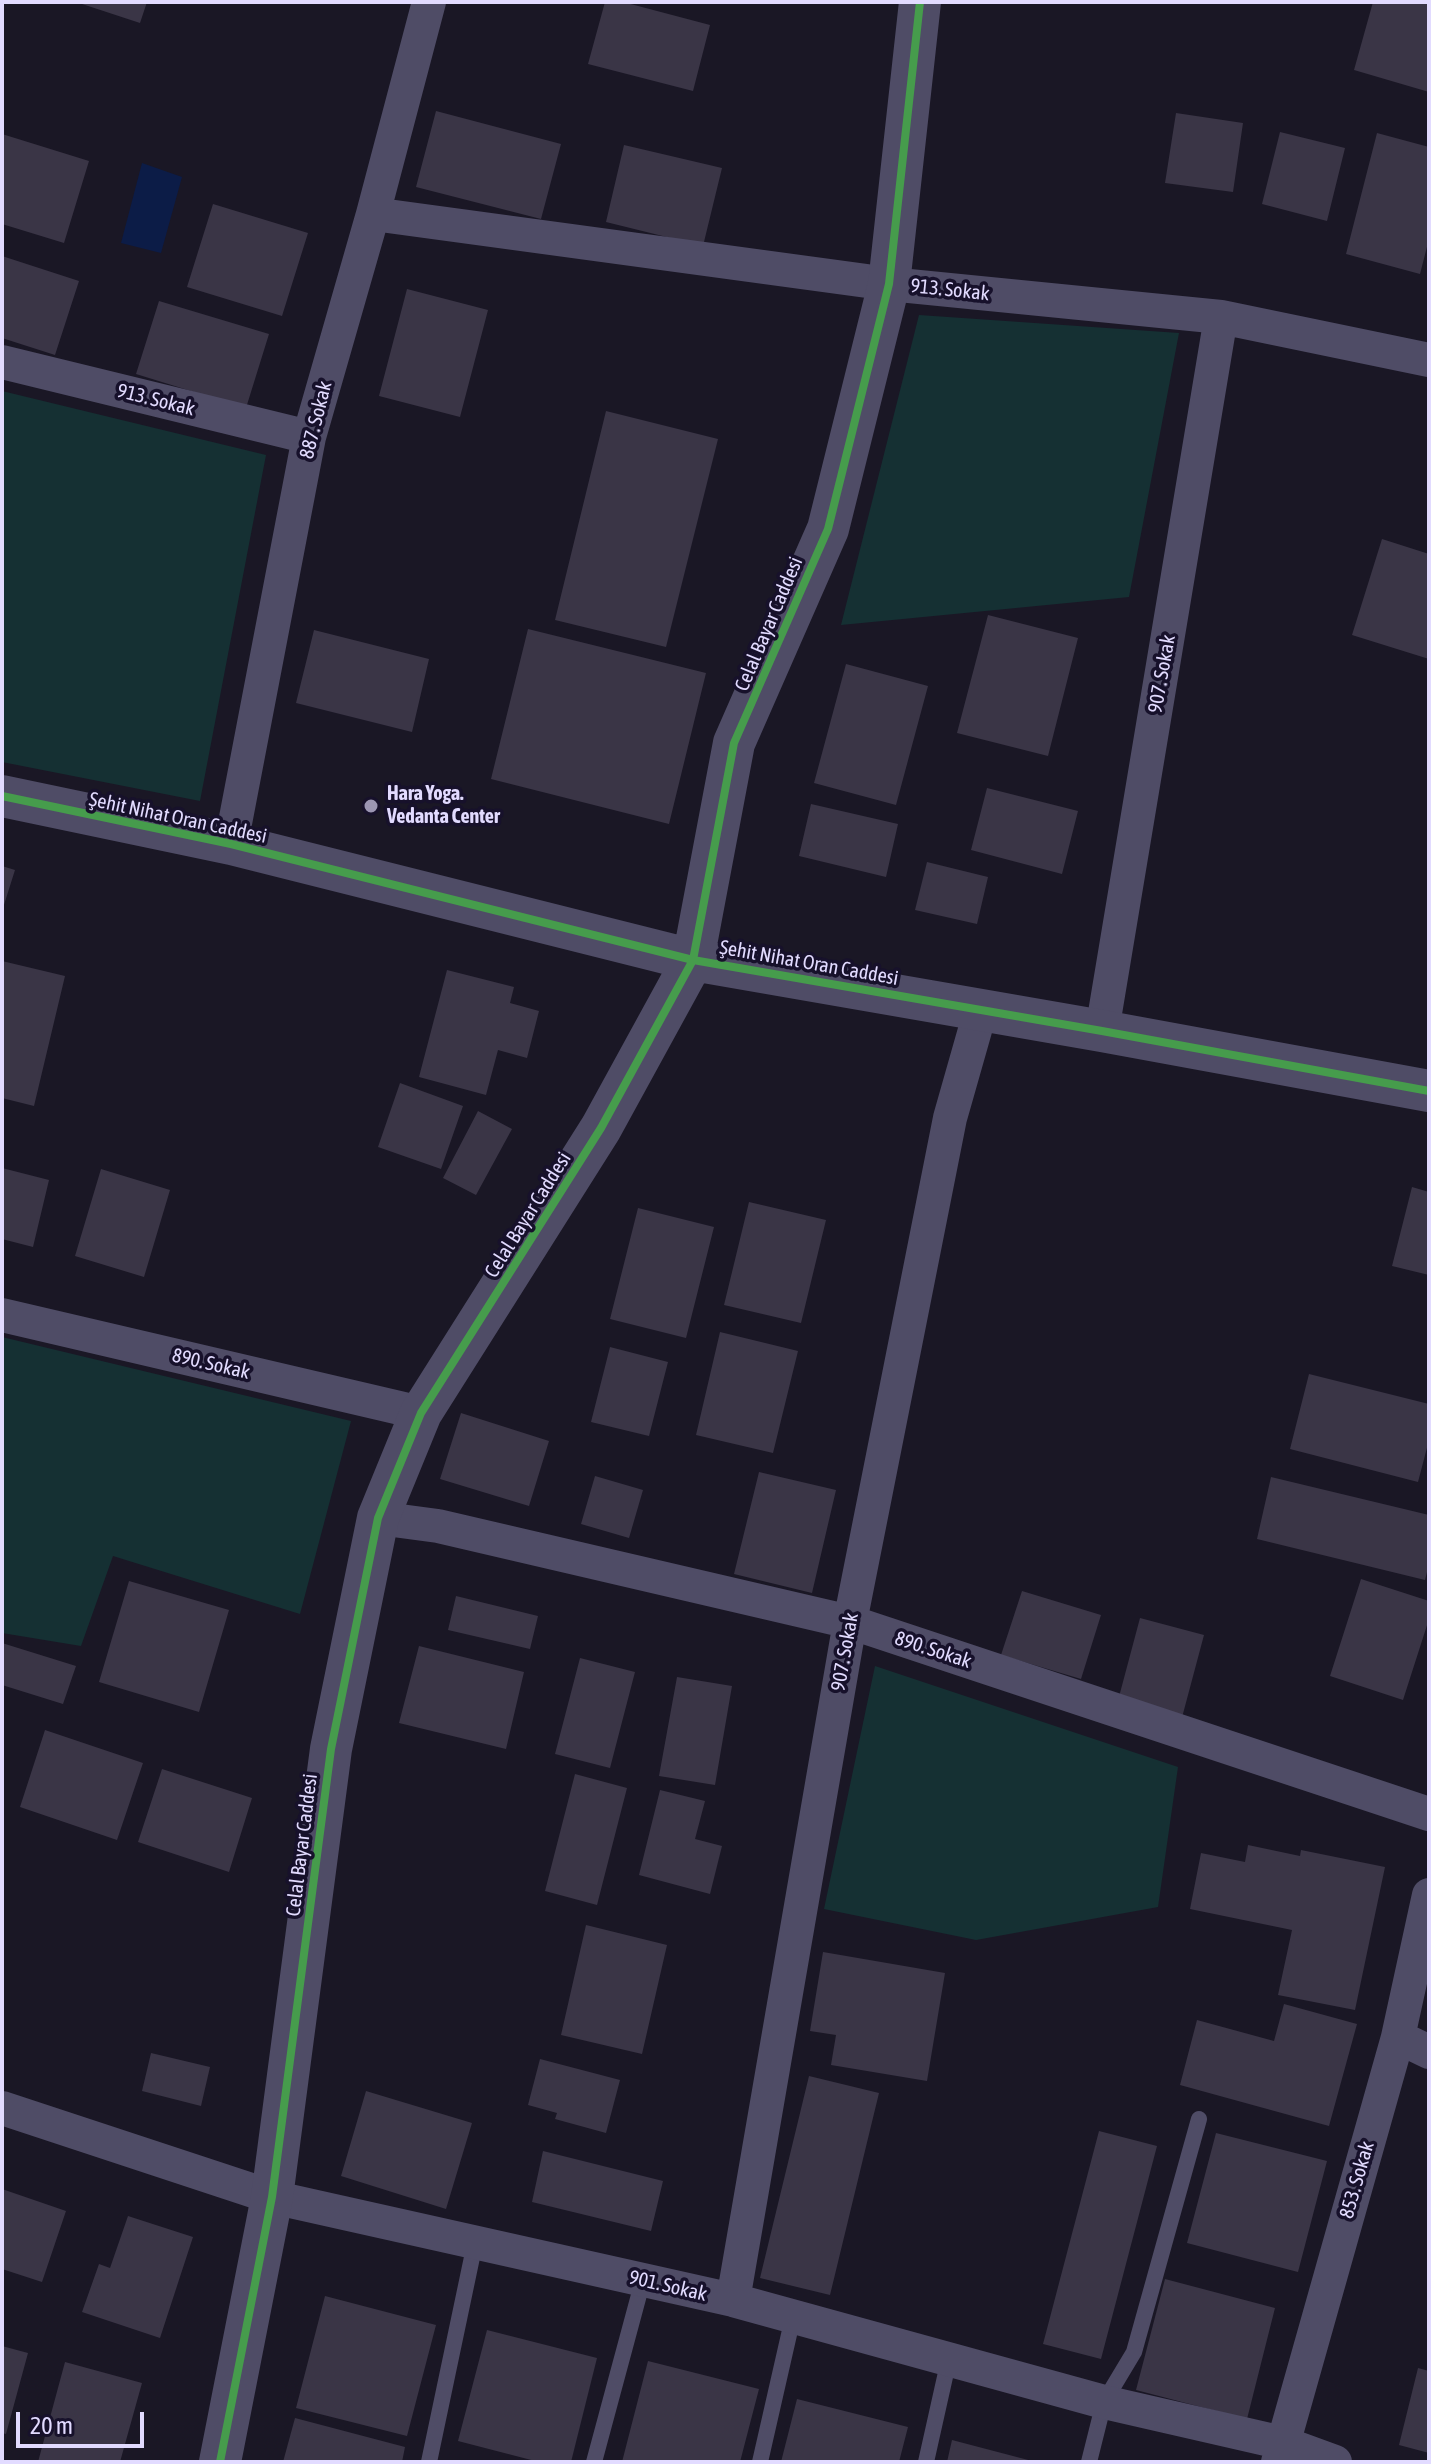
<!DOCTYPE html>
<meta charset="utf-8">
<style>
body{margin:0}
#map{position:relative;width:1431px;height:2464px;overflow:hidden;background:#1a1725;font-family:"Asap Condensed",sans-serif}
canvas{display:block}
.frame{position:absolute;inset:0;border:4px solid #e2dbff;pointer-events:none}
.scale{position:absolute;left:16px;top:2412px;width:128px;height:36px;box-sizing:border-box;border:4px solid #e2dbff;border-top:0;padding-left:10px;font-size:24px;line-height:28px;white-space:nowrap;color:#e2dbff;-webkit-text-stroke:6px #17112b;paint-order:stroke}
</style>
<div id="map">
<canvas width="1431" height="2464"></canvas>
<div class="frame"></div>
<div class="scale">20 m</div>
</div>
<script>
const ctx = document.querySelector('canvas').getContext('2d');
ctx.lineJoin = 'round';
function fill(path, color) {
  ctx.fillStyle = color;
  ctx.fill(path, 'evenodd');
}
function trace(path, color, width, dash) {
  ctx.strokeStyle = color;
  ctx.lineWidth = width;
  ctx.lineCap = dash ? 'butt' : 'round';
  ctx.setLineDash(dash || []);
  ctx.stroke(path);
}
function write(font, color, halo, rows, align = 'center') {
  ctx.font = font + ' "Asap Condensed",sans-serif';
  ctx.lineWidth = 7;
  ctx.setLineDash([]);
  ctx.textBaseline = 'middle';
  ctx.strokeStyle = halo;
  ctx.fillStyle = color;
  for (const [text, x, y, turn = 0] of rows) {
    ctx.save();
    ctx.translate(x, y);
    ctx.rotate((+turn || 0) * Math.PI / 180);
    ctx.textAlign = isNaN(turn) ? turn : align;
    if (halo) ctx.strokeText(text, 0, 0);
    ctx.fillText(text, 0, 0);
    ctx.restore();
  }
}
fill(new Path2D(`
 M 919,315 L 1179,333 L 1129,597 L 841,625 Z
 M 2,391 L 266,455 L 200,801 L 2,762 Z
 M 2,1337 L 351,1421 L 300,1614 L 113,1556 L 81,1646 L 2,1633 Z
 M 875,1666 L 1178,1767 L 1158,1907 L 976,1940 L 824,1909 Z`), '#153033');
fill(new Path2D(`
 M 142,163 L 182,177 L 161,253 L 121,243 Z`), '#0c1c47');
fill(new Path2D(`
 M 76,2 L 147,2 L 140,23 Z
 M 605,2 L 623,2 L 710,25 L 693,91 L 588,64 Z
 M 1373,2 L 1429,2 L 1429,92 L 1354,70 Z
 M 436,111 L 561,144 L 541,219 L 416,187 Z
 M 1176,113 L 1243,123 L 1233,192 L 1165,183 Z
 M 1280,132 L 1345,148 L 1327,221 L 1262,204 Z
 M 1377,133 L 1429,147 L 1429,239 L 1420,274 L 1346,254 Z
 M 2,134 L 89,161 L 64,243 L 2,224 Z
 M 624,145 L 722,168 L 703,246 L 606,222 Z
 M 213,204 L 308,233 L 282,316 L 187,287 Z
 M 2,256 L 79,281 L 55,355 L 2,338 Z
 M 407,289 L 488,310 L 460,417 L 379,396 Z
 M 159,301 L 269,334 L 246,408 L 136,374 Z
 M 606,411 L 718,439 L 666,647 L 555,620 Z
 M 1382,539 L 1429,554 L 1429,659 L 1352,635 Z
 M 988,615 L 1078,638 L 1048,756 L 957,733 Z
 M 528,629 L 706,673 L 669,824 L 491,779 Z
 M 314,630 L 429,659 L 412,732 L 296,703 Z
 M 846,664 L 928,686 L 896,805 L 814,783 Z
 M 987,788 L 1078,811 L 1062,874 L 971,850 Z
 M 811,804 L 898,824 L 886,877 L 799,856 Z
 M 927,862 L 988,877 L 977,924 L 915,910 Z
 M 2,866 L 15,870 L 3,908 L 2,908 Z
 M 2,961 L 65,976 L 34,1106 L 2,1098 Z
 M 447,970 L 514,987 L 510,1003 L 539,1011 L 527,1058 L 498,1050 L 486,1095 L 419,1077 Z
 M 400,1083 L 463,1106 L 441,1169 L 378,1147 Z
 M 478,1111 L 512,1129 L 476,1195 L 443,1178 Z
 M 2,1168 L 49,1180 L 33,1247 L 2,1239 Z
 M 101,1169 L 170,1190 L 144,1277 L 75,1256 Z
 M 1412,1187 L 1429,1192 L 1429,1275 L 1392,1266 Z
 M 749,1202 L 826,1220 L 801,1323 L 724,1305 Z
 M 638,1208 L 714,1227 L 686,1338 L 610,1319 Z
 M 720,1332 L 798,1351 L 773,1453 L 696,1435 Z
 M 610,1347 L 668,1362 L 649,1436 L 591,1422 Z
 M 1309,1374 L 1429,1404 L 1429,1440 L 1418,1482 L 1290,1449 Z
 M 461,1413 L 549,1441 L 529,1506 L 440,1479 Z
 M 759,1472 L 836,1490 L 812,1593 L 734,1574 Z
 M 595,1476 L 643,1490 L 629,1538 L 581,1524 Z
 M 1271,1477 L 1429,1515 L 1429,1564 L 1425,1580 L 1257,1539 Z
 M 1361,1579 L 1429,1601 L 1429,1619 L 1403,1700 L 1330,1676 Z
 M 129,1581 L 229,1610 L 199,1712 L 99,1682 Z
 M 1022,1591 L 1101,1615 L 1081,1679 L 1001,1655 Z
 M 456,1596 L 538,1616 L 530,1649 L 448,1630 Z
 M 1140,1618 L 1204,1635 L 1180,1725 L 1116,1708 Z
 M 2,1643 L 76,1666 L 63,1704 L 2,1685 Z
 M 419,1646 L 524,1672 L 506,1749 L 399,1723 Z
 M 580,1658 L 635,1672 L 610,1768 L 555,1754 Z
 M 677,1677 L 732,1686 L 715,1785 L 659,1776 Z
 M 45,1730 L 143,1763 L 117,1840 L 20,1807 Z
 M 162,1769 L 252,1798 L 229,1872 L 138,1842 Z
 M 575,1774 L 627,1788 L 597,1905 L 545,1891 Z
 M 660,1790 L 705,1801 L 695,1839 L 722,1846 L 710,1894 L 639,1875 Z
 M 1248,1845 L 1300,1856 L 1301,1850 L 1385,1867 L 1355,2010 L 1278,1995 L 1292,1930 L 1190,1909 L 1201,1853 L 1245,1862 Z
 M 586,1925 L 667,1945 L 642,2054 L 561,2035 Z
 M 823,1952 L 945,1973 L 927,2081 L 831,2065 L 836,2035 L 810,2031 Z
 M 1284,2004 L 1357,2024 L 1329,2126 L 1180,2085 L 1197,2020 L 1274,2041 Z
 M 151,2053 L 210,2067 L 201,2106 L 142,2091 Z
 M 540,2059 L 620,2080 L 606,2133 L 555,2119 L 557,2113 L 528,2105 Z
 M 809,2076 L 879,2093 L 830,2295 L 760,2278 Z
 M 366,2091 L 472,2123 L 446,2209 L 341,2176 Z
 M 1099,2131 L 1157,2146 L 1101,2359 L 1043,2344 Z
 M 1216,2133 L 1327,2161 L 1298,2272 L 1187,2243 Z
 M 543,2151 L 663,2181 L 651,2231 L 532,2202 Z
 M 2,2189 L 66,2211 L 42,2282 L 2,2269 Z
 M 128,2216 L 193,2237 L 160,2338 L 82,2312 L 99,2264 L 110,2268 Z
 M 1165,2279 L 1275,2308 L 1247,2419 L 1136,2390 Z
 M 325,2296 L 436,2325 L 407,2436 L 296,2408 Z
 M 487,2330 L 597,2358 L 571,2462 L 539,2462 L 458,2441 Z
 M 2,2346 L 28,2353 L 6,2434 L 2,2433 Z
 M 648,2361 L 759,2389 L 740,2462 L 622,2462 Z
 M 65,2362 L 142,2383 L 120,2462 L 38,2462 Z
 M 1418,2368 L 1429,2371 L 1429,2453 L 1399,2445 Z
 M 797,2399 L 908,2427 L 899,2462 L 781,2462 Z
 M 295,2418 L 405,2447 L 402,2462 L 283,2462 Z
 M 952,2440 L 1032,2461 L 1032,2462 L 947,2462 Z`), '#3a3546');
trace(new Path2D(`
 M 429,2462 L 475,2243
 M 594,2462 L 643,2280
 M 760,2462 L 793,2317
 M 926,2462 L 949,2359
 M 1089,2462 L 1104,2402 L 1134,2352 L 1199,2119`), '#4f4c66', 16);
trace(new Path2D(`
 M 373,214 L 889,284 L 1221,317 L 1429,360
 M 2,362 L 309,437
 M 231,844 L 309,437 L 373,214 L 429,2
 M 1102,1031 L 1221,317
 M 2,1315 L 421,1413
 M 378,1518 L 438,1526 L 850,1622 L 1429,1814
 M 1398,2037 L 1429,2052
 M 2,2108 L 272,2197 L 733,2300 L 1104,2402 L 1283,2443 L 1335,2462
 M 733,2300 L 850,1622 L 950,1118 L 981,1009
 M 1278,2462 L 1398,2037 L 1429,1895`), '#4f4c66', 34);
trace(new Path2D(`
 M 2,796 L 231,844 L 693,960 L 1102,1031 L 1429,1091
 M 220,2462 L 272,2197 L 331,1749 L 378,1518 L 421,1413 L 601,1128 L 693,960 L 734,743 L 828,529 L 889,284 L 920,2`), '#4f4c66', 42);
trace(new Path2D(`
 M 2,796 L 231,844 L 693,960 L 1102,1031 L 1429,1091
 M 220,2462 L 272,2197 L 331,1749 L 378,1518 L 421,1413 L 601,1128 L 693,960 L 734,743 L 828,529 L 889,284 L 920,2`), '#469c4c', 8);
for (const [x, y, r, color] of [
 [371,806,8,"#9c96b3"]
]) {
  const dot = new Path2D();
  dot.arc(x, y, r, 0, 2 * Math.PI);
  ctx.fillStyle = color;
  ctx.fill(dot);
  trace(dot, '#17112b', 3);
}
write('20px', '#e2dbff', '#17112b', [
 ["913. Sokak",950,290,6],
 ["913. Sokak",156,400,14],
 ["887. Sokak",316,420,-76],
 ["Celal Bayar Caddesi",769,624,-67],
 ["907. Sokak",1162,674,-80],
 ["Şehit Nihat Oran Caddesi",178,818,12],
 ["Şehit Nihat Oran Caddesi",809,963,10],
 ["Celal Bayar Caddesi",528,1215,-58],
 ["890. Sokak",211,1364,13],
 ["890. Sokak",933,1650,18],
 ["907. Sokak",845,1652,-80],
 ["Celal Bayar Caddesi",302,1845,-83],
 ["853. Sokak",1357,2180,-74],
 ["901. Sokak",668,2286,13]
]);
write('bold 20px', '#e2dbff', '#17112b', [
 ["Hara Yoga.",387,794],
 ["Vedanta Center",387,817]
], 'left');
</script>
